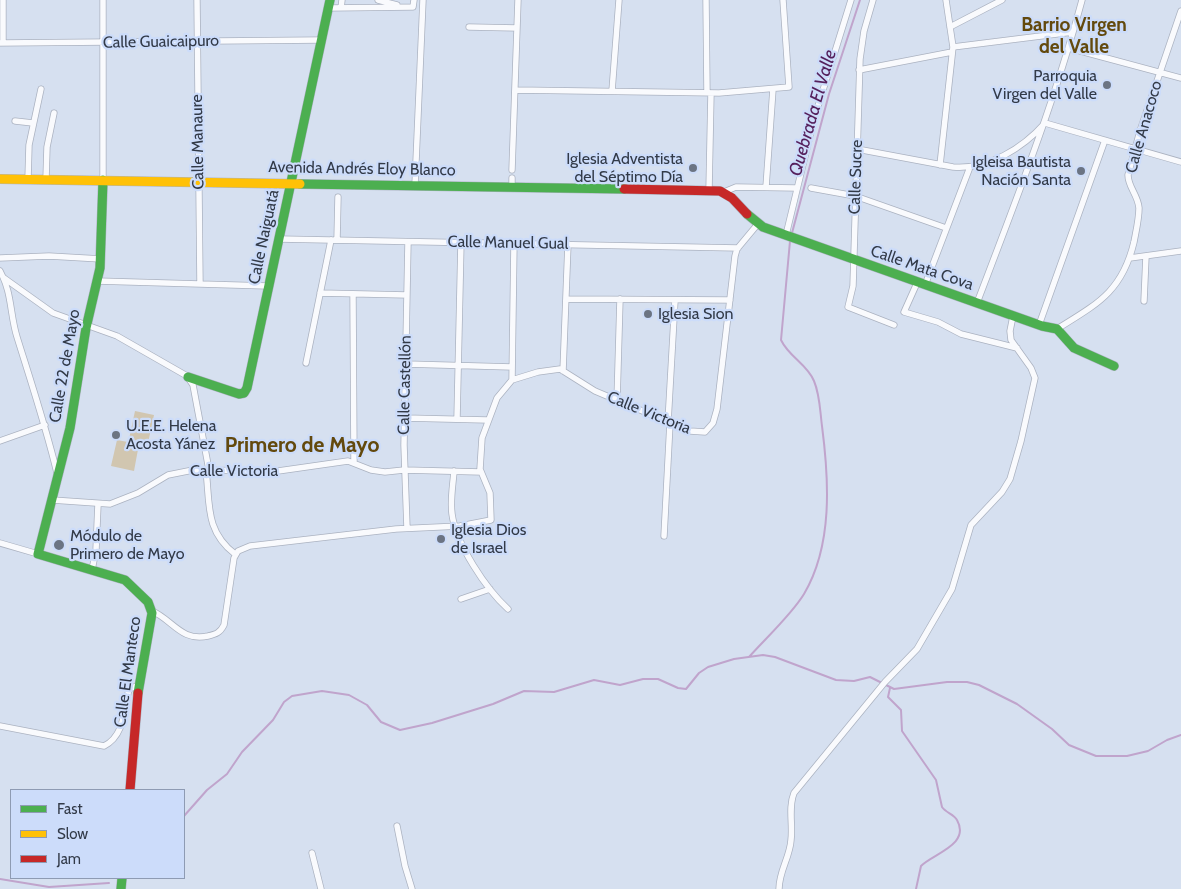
<!DOCTYPE html>
<meta charset="utf-8">
<style>
body{margin:0}
#map{position:relative;width:1181px;height:889px;overflow:hidden;background:#d6e0f0;font-family:Cabin,sans-serif}
canvas{display:block}
.legend{position:absolute;left:10px;top:789px;width:175px;height:90px;box-sizing:border-box;background:#ccdcfa;border:1px solid #8e9bb3;margin:0;padding:6px 9px;list-style:none;font-size:15px;color:#323a48}
.legend li{display:flex;align-items:center;gap:10px;height:25px}
.legend b{width:25px;border:1px solid #8e9bb3}
</style>
<div id="map">
<canvas width="1181" height="889"></canvas>
<ul class="legend">
<li><b style="height:6px;background:#4caf50"></b>Fast</li>
<li><b style="height:6px;background:#ffc107"></b>Slow</li>
<li><b style="height:6px;background:#c62828"></b>Jam</li>
</ul>
</div>
<script>
const ctx = document.querySelector('canvas').getContext('2d');
ctx.lineJoin = 'round';
function fill(path, color) {
  ctx.fillStyle = color;
  ctx.fill(path, 'evenodd');
}
function trace(path, color, width, dash) {
  ctx.strokeStyle = color;
  ctx.lineWidth = width;
  ctx.lineCap = dash ? 'butt' : 'round';
  ctx.setLineDash(dash || []);
  ctx.stroke(path);
}
function write(font, color, halo, rows, align = 'center') {
  ctx.font = font + ' Cabin,sans-serif';
  ctx.lineWidth = 4.5;
  ctx.setLineDash([]);
  ctx.textBaseline = 'middle';
  ctx.strokeStyle = halo;
  ctx.fillStyle = color;
  for (const [text, x, y, turn = 0] of rows) {
    ctx.save();
    ctx.translate(x, y);
    ctx.rotate((+turn || 0) * Math.PI / 180);
    ctx.textAlign = isNaN(turn) ? turn : align;
    if (halo) ctx.strokeText(text, 0, 0);
    ctx.fillText(text, 0, 0);
    ctx.restore();
  }
}
fill(new Path2D(`
 M 135,411 L 154,415 L 148,443 L 129,439 Z
 M 117,440 L 139,444 L 134,471 L 111,466 Z`), '#d1c6b0');
trace(new Path2D(`
 M 792,233 L 829,94 L 860,0
 M 749,657 C 766,638 792,614 804,594 C 833,545 829,480 822,426 C 820,411 820,395 814,381 C 807,364 789,357 781,340 L 790,241
 M 890,688 L 888,697 L 901,710 L 902,731 L 936,780 L 942,807 C 946,813 954,814 957,820 C 971,845 932,854 921,866 L 916,889
 M 184,816 L 207,790 L 227,774 L 242,752 L 273,720 L 284,702 L 292,696 L 322,691 L 349,695 L 367,705 L 381,722 L 400,730 L 432,723 L 493,704 L 524,691 L 554,692 L 594,680 L 620,685 L 643,679 L 658,679 L 678,688 L 686,689 L 699,673 L 708,667 L 734,659 L 763,655 L 775,657 L 836,680 L 854,681 L 870,677 L 894,689 L 947,682 L 967,682 L 979,685 L 1017,704 L 1052,729 L 1069,745 L 1096,756 L 1127,756 L 1148,751 L 1167,740 L 1181,735
 M 0,879 L 49,887 L 109,883`), '#c0a4cc', 2);
const street = new Path2D(`
 M 3,0 L 3,43
 M 103,0 L 103,180
 M 197,0 L 200,284
 M 378,0 L 397,5
 M 706,0 L 707,93
 M 873,0 L 864,31 L 860,59 L 853,286 L 848,307 L 894,325
 M 329,8 L 413,7 L 414,0
 M 341,8 L 342,0
 M 469,27 L 517,28
 M 950,27 L 1002,0
 M 0,43 L 322,40
 M 953,47 L 1073,32
 M 1069,48 L 1181,78
 M 859,70 L 952,52
 M 515,90 L 719,93 L 789,87 L 783,0
 M 612,91 L 619,0
 M 15,121 L 33,123
 M 857,149 L 953,167 C 988,170 1023,148 1045,123 L 1181,162
 M 940,165 L 953,47 L 946,0
 M 512,170 L 518,0
 M 28,179 L 29,145 L 41,89
 M 46,179 L 47,147 L 54,113
 M 415,185 L 423,0
 M 512,186 L 512,178
 M 766,187 L 773,89
 M 811,188 L 855,196 L 946,228
 M 709,190 L 711,93
 M 724,192 L 736,187 L 796,188
 M 786,235 L 814,119 L 851,0
 M 279,239 L 738,248
 M 337,240 L 338,197
 M 0,258 L 49,256 L 101,259
 M 1130,258 L 1181,251
 M 0,271 C 12,292 10,315 17,337 C 31,382 46,427 57,473
 M 4,278 L 53,313 L 117,336 L 187,376 L 193,385 L 209,470
 M 97,281 L 268,286
 M 917,283 L 904,312 L 938,322 L 961,334 L 1017,348
 M 925,285 L 970,167
 M 320,293 L 407,295
 M 353,294 L 354,462
 M 566,299 L 730,300
 M 1144,301 L 1146,256
 M 977,303 C 1015,203 1054,104 1082,0
 M 1039,325 L 1105,140
 M 1057,329 C 1097,304 1122,292 1134,242 C 1136,231 1139,219 1139,208 C 1138,195 1128,187 1128,175 L 1140,131 L 1181,11
 M 306,363 L 331,240
 M 406,364 L 512,367
 M 563,371 L 568,244
 M 512,380 L 514,243
 M 617,401 L 620,299
 M 405,418 L 487,420
 M 457,419 L 461,242
 M 668,422 L 675,300
 M 0,441 L 45,425
 M 206,470 C 210,504 205,531 235,554
 M 454,471 C 453,485 450,500 452,514 C 456,544 486,589 508,609
 M 52,500 L 110,504 L 138,493 L 168,475 L 193,470 L 278,471 L 348,461 L 371,470 L 385,472 L 404,470 L 481,472
 M 407,528 L 404,445 L 408,242
 M 664,536 L 670,423
 M 0,543 L 38,554
 M 92,570 L 96,550 L 98,504
 M 461,599 L 490,589
 M 152,611 C 173,620 181,642 208,636 C 216,634 220,633 224,625 L 234,558 L 238,551 L 250,546 L 396,529 L 460,526 L 491,520 L 490,493 L 480,469 L 482,438 L 497,398 L 512,380 L 538,372 L 560,369 L 595,391 L 690,431 L 705,432 L 713,423 L 717,409 L 735,256 L 737,249 L 757,225
 M 0,726 L 104,746 C 125,736 124,708 129,689 L 139,685
 M 397,826 L 405,866 L 412,889
 M 312,853 L 321,889
 M 779,889 C 779,871 790,857 791,840 C 793,824 788,808 794,793 L 885,682 L 917,649 L 952,589 L 971,525 L 1002,492 L 1010,479 L 1021,441 L 1035,378 L 1031,368 L 1011,340 L 1010,331 L 1013,316`);
const fast = new Path2D(`
 M 103,180 L 100,268 L 86,328 L 70,428 L 38,554 L 125,580 L 148,602 L 152,613 L 138,693
 M 300,184 L 624,189
 M 747,214 L 763,227 L 1042,326 L 1057,329 L 1074,348 L 1114,366
 M 188,377 L 239,394 L 244,393 L 247,388 L 330,0
 M 121,889 L 122,878`);
const slow = new Path2D(`
 M 0,179 L 300,184`);
const jam = new Path2D(`
 M 624,189 L 720,191 L 732,198 L 747,214
 M 130,790 L 138,693`);
trace(street, '#abb2c0', 7);
trace(fast, '#abb2c0', 10);
trace(slow, '#abb2c0', 10);
trace(jam, '#abb2c0', 10);
trace(street, '#f9fafd', 5.5);
trace(fast, '#4caf50', 9);
trace(slow, '#ffc107', 9);
trace(jam, '#c62828', 9);
for (const [x, y, r, color] of [
 [1107,85,5,"#6b7483"],
 [693,168,5,"#6b7483"],
 [1081,171,5,"#6b7483"],
 [648,314,5,"#6b7483"],
 [116,435,5,"#6b7483"],
 [441,539,5,"#6b7483"],
 [59,545,6,"#6b7483"]
]) {
  const dot = new Path2D();
  dot.arc(x, y, r, 0, 2 * Math.PI);
  ctx.fillStyle = color;
  ctx.fill(dot);
  trace(dot, '#ccdcfa', 2);
}
write('16px', '#323a48', '#ccdcfa', [
 ["Calle Guaicaipuro",161,42,-1],
 ["Calle Anacoco",1144,127,-74],
 ["Calle Manaure",198,142,-91],
 ["Avenida Andrés Eloy Blanco",362,169,1],
 ["Calle Sucre",856,177,-88],
 ["Calle Naiguatá",264,237,-78],
 ["Calle Manuel Gual",508,243,1],
 ["Calle Mata Cova",922,268,19],
 ["Calle 22 de Mayo",65,366,-80],
 ["Calle Castellón",405,385,-89],
 ["Calle Victoria",649,413,22],
 ["Calle Victoria",234,471],
 ["Calle El Manteco",128,672,-82]
]);
write('16px', '#323a48', '#ccdcfa', [
 ["Parroquia",1097,76,"right"],
 ["Virgen del Valle",1097,94,"right"],
 ["Iglesia Adventista",683,159,"right"],
 ["del Séptimo Día",683,177,"right"],
 ["Igleisa Bautista",1071,162,"right"],
 ["Nación Santa",1071,180,"right"],
 ["Iglesia Sion",658,314],
 ["U.E.E. Helena",126,426],
 ["Acosta Yánez",126,444],
 ["Iglesia Dios",451,530],
 ["de Israel",451,548],
 ["Módulo de",70,536],
 ["Primero de Mayo",70,554]
], 'left');
write('italic 18px', '#55205c', '#ccdcfa', [
 ["Quebrada El Valle",813,113,-74]
]);
write('bold 19px', '#63490d', '#ccdcfa', [
 ["Barrio Virgen",1074,25],
 ["del Valle",1074,47]
]);
write('bold 21px', '#63490d', '#ccdcfa', [
 ["Primero de Mayo",302,446]
]);
</script>
